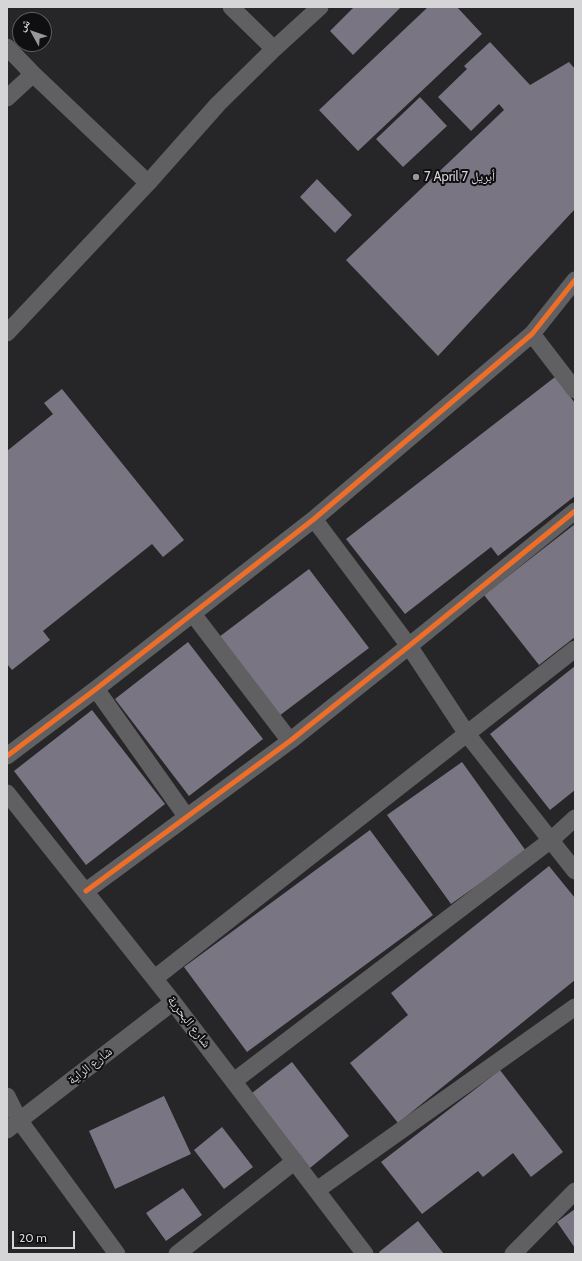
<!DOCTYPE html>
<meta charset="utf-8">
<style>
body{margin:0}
#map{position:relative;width:582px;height:1261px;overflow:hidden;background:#262528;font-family:Cabin,"Noto Naskh Arabic",sans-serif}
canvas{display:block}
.frame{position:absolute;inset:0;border:8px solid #d5d4d7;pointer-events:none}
.north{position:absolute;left:12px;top:12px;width:40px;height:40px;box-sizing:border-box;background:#0f0e10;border:1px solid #5e5d60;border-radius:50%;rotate:310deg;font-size:11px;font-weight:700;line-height:16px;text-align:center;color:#d5d4d7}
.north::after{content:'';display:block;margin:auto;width:14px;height:18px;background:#98979a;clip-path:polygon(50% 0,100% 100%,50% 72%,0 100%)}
.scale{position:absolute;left:12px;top:1231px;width:63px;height:18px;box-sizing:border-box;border:2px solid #d5d4d7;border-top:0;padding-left:5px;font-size:12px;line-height:14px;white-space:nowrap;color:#d5d4d7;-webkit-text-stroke:3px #0f0e10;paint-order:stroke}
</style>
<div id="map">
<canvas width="582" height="1261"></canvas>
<div class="frame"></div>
<div class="north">ش</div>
<div class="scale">20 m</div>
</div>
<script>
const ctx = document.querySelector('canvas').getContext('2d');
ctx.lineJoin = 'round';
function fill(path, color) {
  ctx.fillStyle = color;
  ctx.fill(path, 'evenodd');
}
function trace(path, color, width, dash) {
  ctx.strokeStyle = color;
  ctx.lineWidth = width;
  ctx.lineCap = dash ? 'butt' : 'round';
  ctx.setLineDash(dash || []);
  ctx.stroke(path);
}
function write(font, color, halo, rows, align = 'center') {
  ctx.font = font + ' Cabin,"Noto Naskh Arabic",sans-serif';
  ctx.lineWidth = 4;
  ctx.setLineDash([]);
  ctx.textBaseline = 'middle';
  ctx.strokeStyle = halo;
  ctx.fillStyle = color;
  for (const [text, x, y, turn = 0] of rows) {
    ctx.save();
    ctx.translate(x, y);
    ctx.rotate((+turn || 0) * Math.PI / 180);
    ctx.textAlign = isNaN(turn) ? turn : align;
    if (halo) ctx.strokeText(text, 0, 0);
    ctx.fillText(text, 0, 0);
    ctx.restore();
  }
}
fill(new Path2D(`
 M 354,7 L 401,7 L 353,55 L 330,31 Z
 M 428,7 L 457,7 L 482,34 L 358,151 L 319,110 Z
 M 490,42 L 530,85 L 569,62 L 575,69 L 575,209 L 438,356 L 346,260 L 504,110 L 499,104 L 471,131 L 438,97 L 467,69 L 464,66 Z
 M 420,97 L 447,126 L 403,167 L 376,139 Z
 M 317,179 L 352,215 L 335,233 L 300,197 Z
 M 555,377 L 575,403 L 575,496 L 498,556 L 491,547 L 405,614 L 346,539 Z
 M 62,389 L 184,540 L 163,557 L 152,544 L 43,631 L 50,640 L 12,670 L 7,664 L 7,451 L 53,414 L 44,403 Z
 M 575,524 L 575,637 L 539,665 L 484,595 Z
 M 309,569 L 369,648 L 279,716 L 219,637 Z
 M 188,642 L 263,739 L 189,796 L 115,699 Z
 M 575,666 L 575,790 L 550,810 L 490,734 Z
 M 92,710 L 165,804 L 86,865 L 14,771 Z
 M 462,762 L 526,851 L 451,904 L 387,815 Z
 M 370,830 L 433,915 L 247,1052 L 184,967 Z
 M 549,866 L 575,898 L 575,980 L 398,1123 L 350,1063 L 408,1015 L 391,993 Z
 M 292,1062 L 349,1136 L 310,1168 L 252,1093 Z
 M 500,1070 L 563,1152 L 531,1177 L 513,1153 L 483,1177 L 478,1171 L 422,1214 L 381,1162 Z
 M 164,1096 L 191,1154 L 115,1189 L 89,1131 Z
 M 222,1127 L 253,1167 L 224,1189 L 194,1150 Z
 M 183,1188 L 202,1215 L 166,1241 L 146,1213 Z
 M 575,1209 L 575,1248 L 557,1222 Z
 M 418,1221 L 444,1254 L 380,1254 L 379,1252 Z`), '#7a7583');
trace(new Path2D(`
 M 231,7 L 274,49
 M 7,47 L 33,74 L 148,183
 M 7,98 L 33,74
 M 7,333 L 148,183 L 218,104 L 274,49 L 320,7
 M 532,334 L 575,390
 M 314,519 L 409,646 L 467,734 L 575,871
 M 193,614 L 290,741
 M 96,689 L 186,816
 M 7,756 L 96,689 L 314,519 L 532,334 L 575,280
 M 7,793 L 173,1002 L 365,1254
 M 86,891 L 290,741 L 409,646 L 575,511
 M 155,978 L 575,649
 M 234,1081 L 551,840 L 575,818
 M 7,1096 L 19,1120 L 117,1254
 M 7,1130 L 173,1002
 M 317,1190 L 575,1007
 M 177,1254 L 295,1161
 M 513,1254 L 575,1191`), '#606062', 17);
trace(new Path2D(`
 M 7,756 L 96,689 L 314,519 L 532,334 L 575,280
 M 86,891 L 290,741 L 409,646 L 575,511`), '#ee6e29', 5);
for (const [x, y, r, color] of [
 [416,177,4,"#98979a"]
]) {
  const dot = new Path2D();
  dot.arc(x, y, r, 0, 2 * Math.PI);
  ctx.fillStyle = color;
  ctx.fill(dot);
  trace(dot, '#0f0e10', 1.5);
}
write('13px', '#d5d4d7', '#0f0e10', [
 ["7 April 7 أبريل",424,177]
], 'left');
write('13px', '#d5d4d7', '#0f0e10', [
 ["شارع البحرية",189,1022,52],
 ["شارع الراية",90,1066,-38]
]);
</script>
